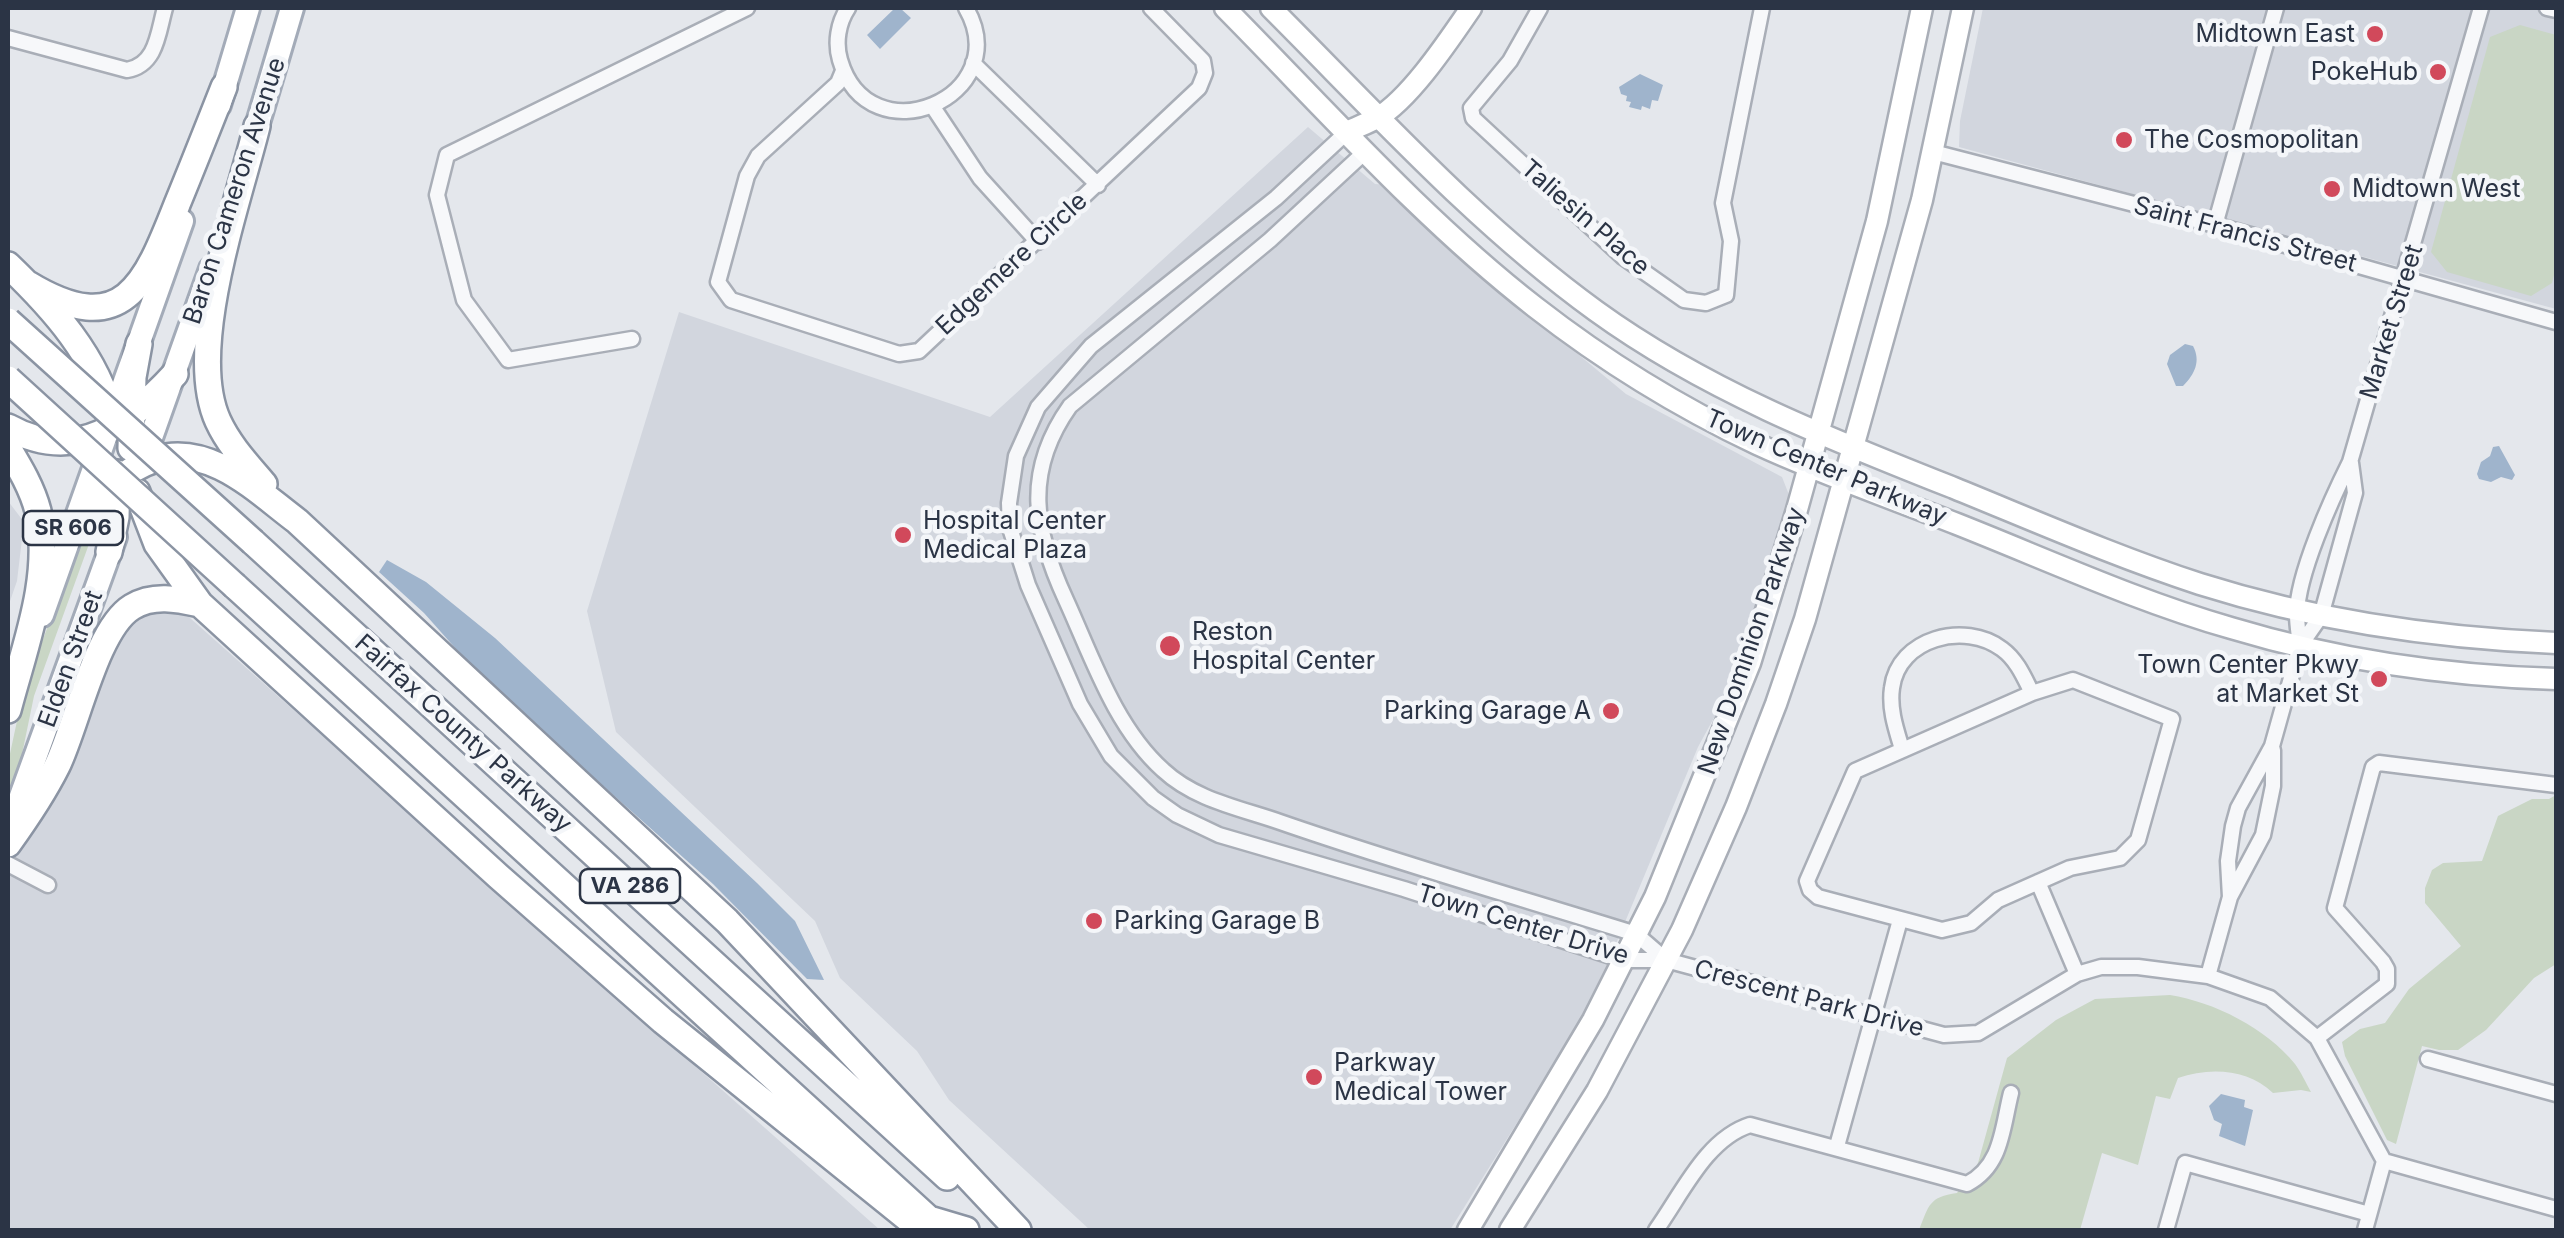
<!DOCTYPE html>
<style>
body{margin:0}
#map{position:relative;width:2564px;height:1238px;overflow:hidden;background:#e4e7ec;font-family:Inter,sans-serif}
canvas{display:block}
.frame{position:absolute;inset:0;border:10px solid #2b3445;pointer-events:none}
</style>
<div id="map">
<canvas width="2564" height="1238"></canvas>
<div class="frame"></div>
</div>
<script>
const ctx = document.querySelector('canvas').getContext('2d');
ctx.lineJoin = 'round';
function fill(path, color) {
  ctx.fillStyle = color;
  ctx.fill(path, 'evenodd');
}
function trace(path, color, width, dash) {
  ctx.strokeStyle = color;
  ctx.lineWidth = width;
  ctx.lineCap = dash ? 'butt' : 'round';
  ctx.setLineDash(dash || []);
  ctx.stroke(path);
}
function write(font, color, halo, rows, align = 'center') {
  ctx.font = font + ' Inter,sans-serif';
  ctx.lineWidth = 9;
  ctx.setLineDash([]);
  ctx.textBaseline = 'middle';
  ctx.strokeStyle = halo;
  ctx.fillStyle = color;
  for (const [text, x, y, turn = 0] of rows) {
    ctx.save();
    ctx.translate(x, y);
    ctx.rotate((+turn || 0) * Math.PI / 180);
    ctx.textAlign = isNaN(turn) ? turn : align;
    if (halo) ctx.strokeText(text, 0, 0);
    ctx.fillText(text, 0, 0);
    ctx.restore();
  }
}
fill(new Path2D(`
 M 1983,8 L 2556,8 L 2556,309 L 1959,147 L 1960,121 Z
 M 1308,127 L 1375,184 L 1389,185 L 1467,262 L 1626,394 L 1782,477 L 1791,500 L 1734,681 L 1698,747 L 1590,1006 L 1450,1230 L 1090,1230 L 949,1100 L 917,1051 L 840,978 L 815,921 L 616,732 L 587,611 L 679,312 L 990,417 Z
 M 8,501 L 24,522 L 17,581 L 8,607 Z
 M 142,605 L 181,610 L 880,1230 L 8,1230 L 8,855 L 50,734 L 67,750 L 113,632 Z`), '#d2d6de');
fill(new Path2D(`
 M 2520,25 L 2556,35 L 2556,267 L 2552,283 L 2531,296 L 2447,272 L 2431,252 L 2490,37 Z
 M 81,537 L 85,537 L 89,544 L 34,696 L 21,759 L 8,793 L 8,763 L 23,693 Z
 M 2556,795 L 2556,964 L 2534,978 L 2486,1030 L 2458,1050 L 2439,1050 L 2422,1046 L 2396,1144 L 2387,1140 L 2345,1056 L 2342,1042 L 2360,1029 L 2385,1023 L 2409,989 L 2461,946 L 2425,903 L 2425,888 L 2432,870 L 2443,863 L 2482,861 L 2498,816 L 2532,799 L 2549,799 Z
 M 2170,995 C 2214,1002 2266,1028 2295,1064 C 2301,1072 2306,1083 2311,1092 L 2301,1090 L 2273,1093 C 2248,1069 2210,1067 2178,1078 L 2170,1099 L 2156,1096 L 2138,1165 L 2102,1153 L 2080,1230 L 1919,1230 C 1929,1205 1929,1197 1957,1193 L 1978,1163 L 2007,1058 L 2056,1020 L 2095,999 Z`), '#c9d6c5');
fill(new Path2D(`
 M 895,8 L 900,8 L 911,18 L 880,49 L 867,35 Z
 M 1640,74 L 1663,85 L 1658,101 L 1652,100 L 1650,109 L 1642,106 L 1641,110 L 1629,107 L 1631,102 L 1626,101 L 1627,96 L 1621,94 L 1619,87 Z
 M 2185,344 L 2193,346 C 2201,361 2195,374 2183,386 L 2176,386 L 2167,364 L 2170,355 Z
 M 2499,446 L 2515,475 L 2512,480 L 2501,477 L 2491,482 L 2479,479 L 2477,474 L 2481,462 L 2490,456 L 2493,447 Z
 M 387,560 L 426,582 L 495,638 L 757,883 L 795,921 L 824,980 L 807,979 L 713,884 L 481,677 L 424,613 L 379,572 Z
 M 2221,1094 L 2245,1100 L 2244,1107 L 2253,1110 L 2245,1146 L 2219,1136 L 2222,1124 L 2214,1120 L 2209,1106 Z`), '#9fb4cc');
const street = new Path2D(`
 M 848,8 C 838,23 835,43 840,60 C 869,160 1017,97 966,8
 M 1540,8 L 1510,61 L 1471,108 L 1473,118 L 1623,257 L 1684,300 L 1706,303 L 1726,295 L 1731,241 L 1723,203 L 1762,8
 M 2547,8 L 2556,10
 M 8,38 L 127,70 C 157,65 158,32 165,8
 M 973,63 L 1098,185
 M 843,71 L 838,83 L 758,156 L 747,176 L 718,282 L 731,300 L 899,354 L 919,351 L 1199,88 L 1205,73 L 1203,61 L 1151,8
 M 933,107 L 980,178 L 1038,242
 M 1347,132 L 1276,198 L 1091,346 L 1038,407 L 1016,456 L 1009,503 L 1010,528 L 1028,585 L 1080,704 L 1111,756 L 1153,798 L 1177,815 L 1219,835 L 1404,889 L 1623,960 L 1666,960 L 1944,1035 L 1978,1033 L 2077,974 L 2101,967 L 2138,967 L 2208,976 L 2270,998 L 2317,1038 L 2384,1161 L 2556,1209
 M 1366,151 L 1270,240 L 1070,406 C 1023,472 1034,531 1066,600 C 1092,657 1115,727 1163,770 C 1195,800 1240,808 1280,822 C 1398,863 1517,897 1636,934 L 1666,960
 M 1933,152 L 2215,225 L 2556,322
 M 2215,225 L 2276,8
 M 632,339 L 508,360 L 464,300 L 437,195 L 447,155 L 747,8
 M 2300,646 C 2299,636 2297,625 2297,614 C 2297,575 2332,498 2350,462 L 2481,8
 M 2073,680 L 2172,719 L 2138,840 L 2120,858 L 2070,868 L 1998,900 L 1971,923 L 1942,930 L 1818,897 L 1810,890 L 1807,881 L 1855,771 L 2032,693 Z
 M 1902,749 C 1896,729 1889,709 1892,688 C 1898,638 1965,621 2002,649 C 2017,660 2024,677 2032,693
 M 8,864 L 48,885
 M 2038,882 L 2077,974
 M 2230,897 L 2228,861 L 2233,826 L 2238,808 L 2272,746 L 2300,646 L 2321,616 L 2355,493 L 2351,463
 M 2208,976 L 2230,897 L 2263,835 L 2273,786 L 2273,750
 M 2317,1038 L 2387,984 L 2387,969 L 2383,962 L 2335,908 L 2373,767 L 2379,763 L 2556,785
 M 2428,1059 L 2556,1094
 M 1837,1146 L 1900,920
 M 1656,1230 C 1682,1194 1706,1139 1750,1125 L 1967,1184 C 2002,1166 2002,1129 2011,1093
 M 2166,1230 L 2185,1163 L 2369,1214
 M 2365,1230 L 2384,1161`);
const secondary = new Path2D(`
 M 1225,8 C 1325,109 1422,219 1535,307 C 1603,360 1679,407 1757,444 C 1822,474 1891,498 1957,524 C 2048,560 2137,601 2231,628 C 2337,660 2446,676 2556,679
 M 1271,8 C 1376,113 1476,224 1596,311 C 1705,390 1830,439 1954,488 C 2035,521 2117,557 2200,584 C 2317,621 2435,638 2556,643
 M 1347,132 C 1357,127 1368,123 1377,118 C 1410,99 1449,40 1471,8
 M 1468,1230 L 1593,1020 L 1655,897 L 1750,663 L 1796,513 L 1877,221 L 1922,8
 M 1510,1230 L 1597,1091 L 1682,930 L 1736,807 L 1776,704 L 1805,619 L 1922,200 L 1963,8`);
const primary = new Path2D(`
 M 219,105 L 248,8
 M 252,143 L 292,8
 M 143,460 L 211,269
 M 42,615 L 182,221
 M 8,832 L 115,537`);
const highway = new Path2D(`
 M 257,126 C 238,203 185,349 218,421 C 229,445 247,464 264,484
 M 8,265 C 53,308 97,357 112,418
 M 28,284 C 124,342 146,283 178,202 C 194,163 209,125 224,87
 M 8,427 C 76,465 129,424 175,374
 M 8,448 C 20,468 32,488 38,511 C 53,576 24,648 8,710
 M 131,448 L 133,377 L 139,344
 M 137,492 L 157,544 L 200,604 L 498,876 L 663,1021 L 922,1230
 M 69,537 C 106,484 152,433 221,467 C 248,480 273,503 297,521 L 727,921 L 1018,1230
 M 253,542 L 947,1177
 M 109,552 L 116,517 L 117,473
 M 235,586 L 941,1230
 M 8,844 C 26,819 43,794 57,766 C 77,725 96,629 132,607 C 153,594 177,599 200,604
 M 929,1219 L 966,1230`);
trace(street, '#a9aeb7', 19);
trace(secondary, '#a9aeb7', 25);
trace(primary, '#a3abb8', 28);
trace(highway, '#8b94a3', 30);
trace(street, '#f7f8fa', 14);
trace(secondary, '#fff', 20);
trace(primary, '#fff', 22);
trace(highway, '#fff', 25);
const highwayBridge = new Path2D(`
 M 8,321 L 253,542
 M 8,379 L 235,586`);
trace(highwayBridge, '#8b94a3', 30, []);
trace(highwayBridge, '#fff', 25);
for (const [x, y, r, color] of [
 [2375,34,10,"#d1495b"],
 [2438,72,10,"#d1495b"],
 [2124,140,10,"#d1495b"],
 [2332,189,10,"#d1495b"],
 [903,535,10,"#d1495b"],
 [1170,646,12,"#d1495b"],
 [2379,679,10,"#d1495b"],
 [1611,711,10,"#d1495b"],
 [1094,921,10,"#d1495b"],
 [1314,1077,10,"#d1495b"]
]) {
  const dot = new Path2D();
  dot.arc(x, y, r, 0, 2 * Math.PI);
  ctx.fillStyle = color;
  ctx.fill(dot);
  trace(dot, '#f4f6f9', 4);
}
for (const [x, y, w] of [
 [73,528,100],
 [630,886,100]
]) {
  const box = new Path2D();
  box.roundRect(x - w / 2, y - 17, w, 34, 8);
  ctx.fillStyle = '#f4f6f9';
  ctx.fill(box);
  trace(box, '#2b3445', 2.5);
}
write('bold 22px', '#2b3445', null, [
 ["SR 606",73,528],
 ["VA 286",630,886]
]);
write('25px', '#2b3445', '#f4f6f9', [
 ["Midtown East",2355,34,"right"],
 ["PokeHub",2418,72,"right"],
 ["The Cosmopolitan",2144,140],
 ["Midtown West",2352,189],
 ["Hospital Center",923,521],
 ["Medical Plaza",923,550],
 ["Reston",1192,632],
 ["Hospital Center",1192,661],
 ["Town Center Pkwy",2359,665,"right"],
 ["at Market St",2359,694,"right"],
 ["Parking Garage A",1591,711,"right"],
 ["Parking Garage B",1114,921],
 ["Parkway",1334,1063],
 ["Medical Tower",1334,1092]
], 'left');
write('25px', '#2b3445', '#f4f6f9', [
 ["Baron Cameron Avenue",235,191,-72],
 ["Taliesin Place",1585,218,41],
 ["Saint Francis Street",2245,235,15],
 ["Edgemere Circle",1012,264,-43],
 ["Market Street",2392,322,-73],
 ["Town Center Parkway",1826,468,23],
 ["New Dominion Parkway",1752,641,-71],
 ["Elden Street",71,659,-70],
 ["Fairfax County Parkway",463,734,42],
 ["Town Center Drive",1523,925,17],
 ["Crescent Park Drive",1809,999,15]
]);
</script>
